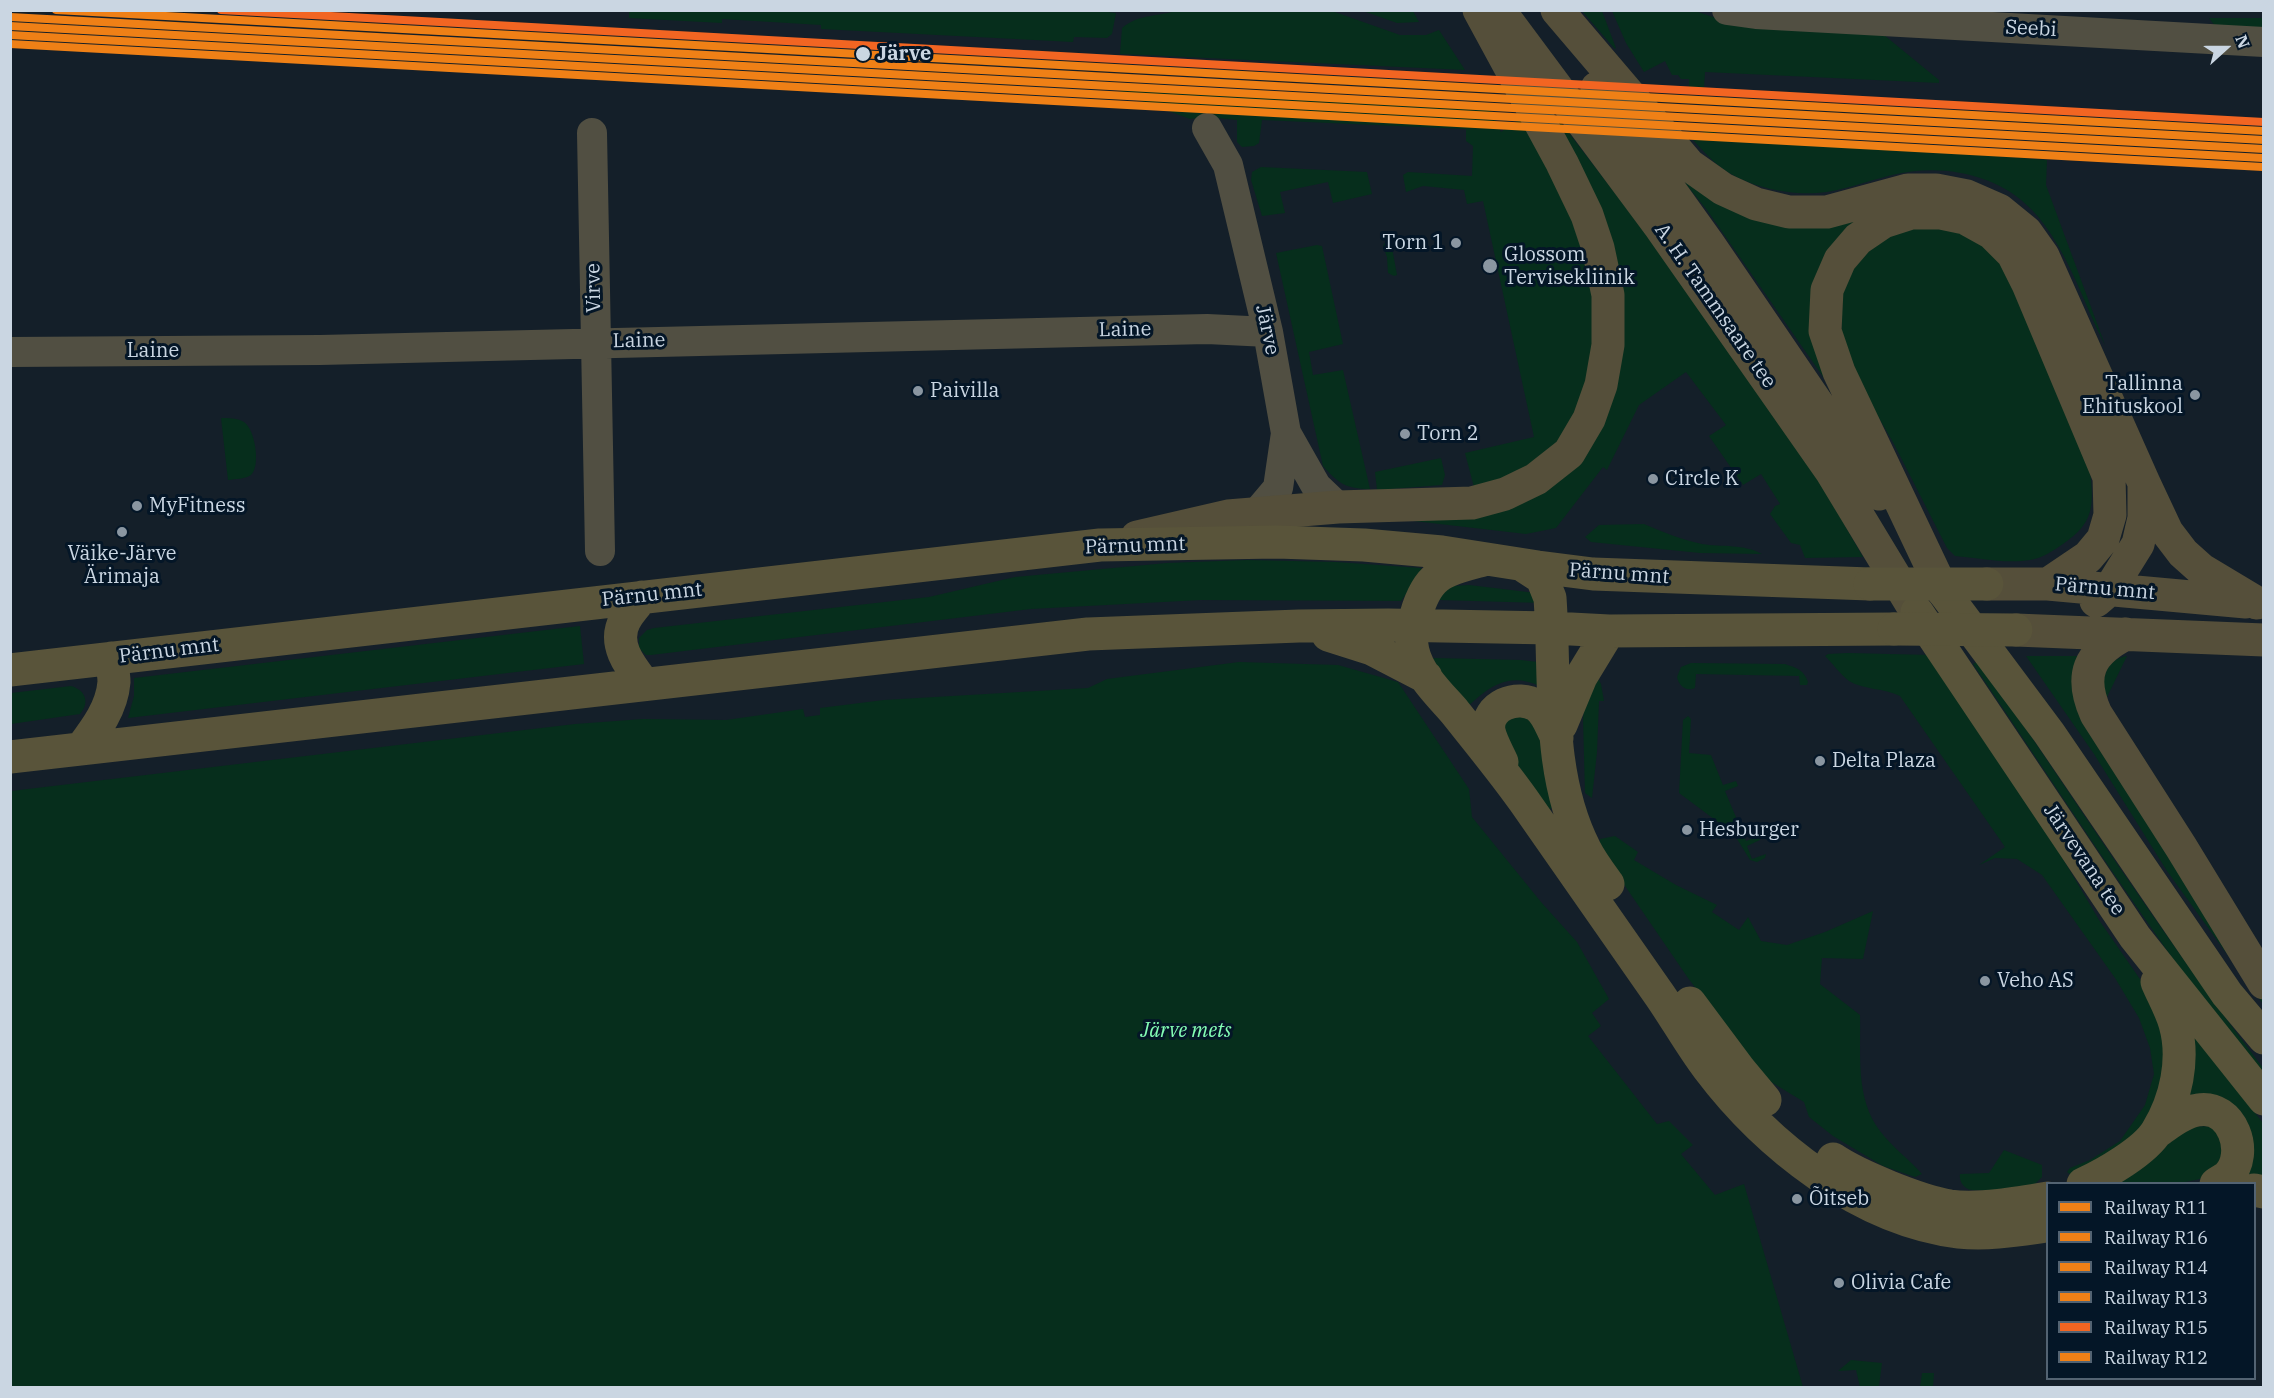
<!DOCTYPE html>
<meta charset="utf-8">
<style>
body{margin:0}
#map{position:relative;width:2274px;height:1398px;overflow:hidden;background:#141f29;font-family:"IBM Plex Serif",serif}
canvas{display:block}
.frame{position:absolute;inset:0;border:12px solid #cad6e2;pointer-events:none}
.legend{position:absolute;left:2046px;top:1182px;width:210px;height:198px;box-sizing:border-box;background:#041627;border:2px solid #536372;margin:0;padding:8px 10px;list-style:none;font-size:18px;color:#cad6e2}
.legend li{display:flex;align-items:center;gap:12px;height:30px}
.legend b{width:30px;border:2px solid #536372}
.north{position:absolute;left:2196px;top:18px;width:60px;height:60px;-webkit-text-stroke:4px #041627;paint-order:stroke;rotate:69deg;font-size:16px;font-weight:700;line-height:24px;text-align:center;color:#cad6e2}
.north::after{content:'';display:block;margin:auto;width:21px;height:27px;background:#cad6e2;clip-path:polygon(50% 0,100% 100%,50% 72%,0 100%)}
</style>
<div id="map">
<canvas width="2274" height="1398"></canvas>
<div class="frame"></div>
<ul class="legend">
<li><b style="height:8px;background:#ef8016"></b>Railway R11</li>
<li><b style="height:8px;background:#ef8016"></b>Railway R16</li>
<li><b style="height:8px;background:#ef8016"></b>Railway R14</li>
<li><b style="height:8px;background:#ef8016"></b>Railway R13</li>
<li><b style="height:8px;background:#f26522"></b>Railway R15</li>
<li><b style="height:8px;background:#ef8016"></b>Railway R12</li>
</ul>
<div class="north">N</div>
</div>
<script>
const ctx = document.querySelector('canvas').getContext('2d');
ctx.lineJoin = 'round';
function fill(path, color) {
  ctx.fillStyle = color;
  ctx.fill(path, 'evenodd');
}
function trace(path, color, width, dash) {
  ctx.strokeStyle = color;
  ctx.lineWidth = width;
  ctx.lineCap = dash ? 'butt' : 'round';
  ctx.setLineDash(dash || []);
  ctx.stroke(path);
}
function write(font, color, halo, rows, align = 'center') {
  ctx.font = font + ' "IBM Plex Serif",serif';
  ctx.lineWidth = 6;
  ctx.setLineDash([]);
  ctx.textBaseline = 'middle';
  ctx.strokeStyle = halo;
  ctx.fillStyle = color;
  for (const [text, x, y, turn = 0] of rows) {
    ctx.save();
    ctx.translate(x, y);
    ctx.rotate((+turn || 0) * Math.PI / 180);
    ctx.textAlign = isNaN(turn) ? turn : align;
    if (halo) ctx.strokeText(text, 0, 0);
    ctx.fillText(text, 0, 0);
    ctx.restore();
  }
}
fill(new Path2D(`
 M 629,11 L 1092,10 L 1116,13 L 1112,34 L 1107,38 L 1074,37 L 1073,42 L 821,29 L 821,25 L 722,19 L 722,23 L 629,18 Z
 M 1175,11 L 1332,11 L 1400,35 L 1426,35 L 1439,30 L 1465,70 L 1120,54 L 1122,28 C 1139,14 1155,17 1175,11 Z
 M 1363,11 L 1413,11 L 1419,22 L 1397,23 Z
 M 1582,11 L 1602,11 L 1616,48 L 1615,49 Z
 M 1612,11 L 1695,11 L 1728,22 L 1884,35 L 1939,80 L 1939,83 L 1705,72 L 1704,88 L 1689,88 L 1689,79 L 1681,79 L 1678,75 L 1672,75 L 1665,61 L 1644,72 L 1626,43 Z
 M 2209,18 L 2263,18 L 2263,33 L 2215,26 Z
 M 1118,83 L 1488,105 L 1501,132 L 1523,117 L 1579,223 L 1599,308 L 1584,406 L 1542,462 L 1475,491 L 1465,453 L 1534,437 L 1483,201 L 1467,204 L 1464,190 L 1423,186 L 1406,192 L 1403,175 L 1408,172 L 1472,176 L 1473,146 L 1466,141 L 1466,129 L 1262,120 L 1259,143 L 1254,146 L 1242,147 L 1237,142 L 1237,120 L 1208,117 L 1190,119 L 1133,98 L 1121,92 Z
 M 1549,118 L 1562,124 L 1644,231 L 1820,482 L 1863,557 L 1805,558 L 1800,545 L 1791,543 L 1770,514 L 1775,506 L 1780,504 L 1761,474 L 1743,485 L 1709,436 L 1726,425 L 1686,372 L 1639,405 L 1607,470 L 1603,467 L 1556,528 L 1526,534 L 1405,520 L 1521,500 L 1619,345 Z
 M 1711,126 L 1717,134 L 2047,160 L 2046,185 L 2105,345 C 2082,300 2067,247 2032,210 C 1997,173 1940,163 1892,175 C 1867,181 1843,191 1817,193 C 1788,195 1751,187 1726,171 C 1713,162 1703,151 1693,140 Z
 M 1646,135 L 1726,201 L 1884,207 L 1828,261 L 1849,414 L 1707,210 Z
 M 1261,167 L 1367,172 L 1372,194 L 1333,203 L 1328,182 L 1280,192 L 1285,213 L 1262,216 L 1251,180 L 1252,172 Z
 M 1910,225 L 1971,232 L 2011,272 L 2090,471 C 2094,506 2094,523 2063,544 C 2053,551 2042,558 2030,560 C 2006,564 1979,558 1955,556 L 1947,548 L 1894,444 L 1850,368 L 1841,345 L 1843,281 L 1880,238 Z
 M 1387,239 L 1391,242 L 1397,275 L 1394,276 L 1388,273 L 1387,257 L 1383,246 Z
 M 1317,245 L 1322,246 L 1343,344 L 1309,352 L 1313,375 L 1343,370 L 1370,489 C 1346,489 1338,483 1323,466 L 1276,253 Z
 M 221,418 C 228,418 238,418 244,422 C 255,429 261,466 251,475 C 246,479 235,479 228,480 Z
 M 1441,458 L 1445,475 L 1442,485 L 1377,490 L 1375,472 Z
 M 1644,524 C 1663,532 1682,540 1702,544 C 1722,547 1744,544 1762,554 L 1700,553 L 1591,542 L 1585,537 L 1599,525 Z
 M 1247,560 L 1336,562 L 1421,568 L 1422,572 L 1401,601 L 1201,600 L 1031,609 L 651,655 L 646,655 L 639,648 L 639,638 L 647,630 L 654,628 L 929,597 L 1015,577 L 1167,563 Z
 M 1469,585 L 1536,593 L 1543,603 L 1439,600 L 1436,598 L 1453,586 Z
 M 580,626 L 584,664 L 128,718 L 134,696 L 134,678 Z
 M 1848,653 L 1931,655 L 2002,755 L 2099,920 L 2142,982 L 2167,1029 L 2160,1100 L 2130,1142 L 2071,1175 L 2067,1172 L 2070,1168 L 2090,1160 L 2120,1141 L 2145,1105 L 2154,1074 L 2150,1048 L 2139,1018 L 2115,978 L 2042,875 L 2017,859 L 1995,858 L 1979,865 L 2005,847 L 1900,696 C 1884,688 1864,690 1849,681 C 1840,674 1833,664 1825,656 L 1828,654 Z
 M 2026,656 L 2086,656 L 2083,661 L 2263,995 L 2263,1004 L 2167,871 L 2094,754 Z
 M 2127,656 L 2106,699 C 2099,681 2106,659 2127,656 Z
 M 1433,658 L 1521,660 L 1538,662 L 1540,686 C 1509,672 1491,685 1468,706 L 1441,674 Z
 M 1980,660 C 2072,797 2163,936 2263,1068 L 2263,1080 C 2159,947 2068,804 1973,664 Z
 M 1239,662 L 1338,665 L 1398,682 L 1469,789 L 1472,817 L 1541,902 L 1577,942 L 1609,999 L 1592,1013 L 1601,1026 L 1588,1036 L 1657,1124 L 1669,1121 L 1693,1145 L 1681,1154 L 1715,1195 L 1744,1184 L 1803,1387 L 11,1387 L 11,791 L 575,724 L 643,719 L 726,720 L 803,709 L 805,717 L 820,715 L 820,708 L 884,700 L 1088,688 L 1107,679 Z
 M 1691,663 L 1785,664 C 1797,668 1804,670 1808,682 L 1807,685 L 1800,685 L 1799,676 L 1696,674 L 1695,688 C 1686,692 1679,686 1677,677 L 1681,667 Z
 M 1598,678 L 1601,684 L 1604,701 L 1599,701 L 1597,752 L 1592,798 L 1585,793 L 1583,718 L 1585,704 Z
 M 71,686 C 86,690 90,703 80,714 L 11,724 L 11,693 Z
 M 1688,716 L 1691,719 L 1689,753 L 1711,755 L 1723,785 L 1736,781 L 1738,786 L 1725,791 L 1746,841 L 1759,836 L 1760,840 L 1747,846 L 1752,859 L 1766,854 L 1765,858 L 1757,862 L 1750,860 L 1734,834 L 1679,793 L 1683,720 Z
 M 1517,717 L 1526,717 L 1544,732 L 1548,790 L 1552,807 L 1549,811 L 1510,759 L 1503,725 L 1508,720 Z
 M 1615,836 L 1638,852 L 1634,860 L 1676,885 L 1717,905 L 1712,912 L 1739,930 L 1748,917 L 1761,941 L 1787,945 L 1825,932 L 1873,911 L 1863,959 L 1822,958 L 1820,984 L 1860,1015 C 1861,1055 1855,1098 1880,1131 C 1892,1147 1909,1159 1922,1174 L 1915,1177 L 1883,1166 L 1833,1136 L 1809,1117 L 1804,1102 L 1763,1077 L 1688,978 L 1599,848 L 1600,839 Z
 M 2192,1032 L 2263,1123 L 2263,1177 L 2247,1177 L 2251,1162 L 2187,1098 Z
 M 2214,1126 L 2226,1145 L 2217,1173 C 2182,1188 2144,1184 2106,1184 L 2179,1127 Z
 M 2004,1150 L 2042,1165 L 2042,1177 C 2040,1179 2037,1182 2035,1184 C 2025,1189 1978,1193 1968,1189 C 1962,1186 1959,1180 1960,1174 L 1989,1173 Z
 M 1851,1360 L 1882,1363 L 1879,1386 L 1920,1387 L 1922,1373 L 1934,1373 L 1933,1387 L 1860,1387 L 1856,1370 L 1838,1371 Z`), '#062e1c');
trace(new Path2D(`
 M 1727,10 L 1756,14 L 2264,42
 M 1207,128 L 1228,165 L 1268,332 L 1286,433 L 1316,486 L 1338,507
 M 592,133 L 600,551
 M 10,352 L 320,350 L 1207,329 L 1268,332
 M 1256,514 L 1278,488 L 1286,433`), '#514f42', 30);
trace(new Path2D(`
 M 1499,10 L 1661,228 L 1831,471 L 1912,605
 M 1557,10 L 1689,165 L 1723,189 L 1756,204 L 1789,212 L 1827,212 L 1908,190 L 1936,190 L 1967,196 L 1999,210 L 2026,232 L 2043,256 L 2144,483 L 2167,532 L 2183,553 L 2202,570 L 2257,603
 M 1597,88 L 1708,243 L 1879,494
 M 1137,537 L 1228,516 L 1338,507 L 1472,503 L 1505,494 L 1536,479 L 1569,453 L 1589,419 L 1601,385 L 1608,345 L 1608,295 L 1598,248 L 1587,215 L 1562,163 L 1479,10
 M 1987,584 L 2048,584 L 2246,602
 M 1943,591 L 1839,372 L 1825,331 L 1827,290 L 1840,260 L 1858,239 L 1883,222 L 1911,213 L 1941,213 L 1965,218 L 1992,233 L 2013,254 L 2028,284 L 2109,477 L 2110,515 L 2103,539 L 2088,557 L 2048,584
 M 2096,601 L 2110,589 L 2138,544 L 2144,518 L 2144,485
 M 2016,630 L 2264,640
 M 2126,634 C 2088,653 2079,676 2096,714 L 2181,847 L 2264,983`), '#554f3a', 33);
trace(new Path2D(`
 M 1483,560 C 1443,571 1428,573 1416,615 C 1413,625 1410,640 1413,651 C 1418,674 1439,694 1454,711 C 1478,741 1502,770 1524,801 C 1568,864 1612,927 1656,990 C 1674,1015 1689,1043 1708,1068 C 1766,1145 1860,1220 1959,1232 C 1989,1235 2018,1230 2048,1226
 M 1522,565 L 1542,578 L 1550,598 C 1556,681 1546,773 1585,849 C 1591,861 1600,873 1608,884
 M 1943,591 L 2049,733 L 2227,994 L 2264,1038
 M 642,597 C 637,604 629,612 625,620 C 612,644 630,666 644,684
 M 1917,612 L 2135,937 L 2264,1099
 M 1328,635 L 1372,649 L 1426,677
 M 10,670 L 1100,545 L 1277,542 L 1364,545 L 1442,552 L 1538,567 L 1593,574 L 1870,584
 M 1561,725 L 1581,677 L 1609,631
 M 81,749 C 96,729 112,708 114,682 C 114,674 112,665 111,658
 M 10,757 L 1088,634 L 1299,626 L 1388,625 L 1552,628 L 1609,631 L 1894,629
 M 1502,762 C 1498,753 1491,741 1489,731 C 1485,706 1518,693 1537,706 C 1547,713 1551,727 1557,738
 M 1690,1003 L 1740,1070 L 1765,1100
 M 2157,1132 C 2169,1124 2182,1112 2198,1110 C 2232,1104 2250,1153 2228,1176 C 2225,1179 2220,1181 2216,1184
 M 1833,1159 C 1858,1176 1920,1201 1950,1206 C 1978,1210 2019,1203 2048,1198
 M 2083,1184 C 2105,1174 2145,1151 2157,1131 C 2176,1100 2185,1059 2175,1024 C 2171,1010 2163,996 2157,982
 M 2254,1190 L 2264,1192`), '#59543a', 33);
trace(new Path2D(`
 M 1870,584 L 1987,584
 M 1894,629 L 2016,630`), '#59543a', 33);
trace(new Path2D(`
 M 10,17 L 2264,140`), '#ef8016', 8);
trace(new Path2D(`
 M 10,26 L 2264,149`), '#ef8016', 8);
trace(new Path2D(`
 M 56,10 L 2264,131`), '#ef8016', 8);
trace(new Path2D(`
 M 10,35 L 2263,158`), '#ef8016', 8);
trace(new Path2D(`
 M 221,10 L 2264,122`), '#f26522', 8);
trace(new Path2D(`
 M 10,44 L 2263,167`), '#ef8016', 8);
for (const [x, y, r, color] of [
 [863,54,8,"#cad6e2"],
 [1456,243,6,"#8a96a1"],
 [1490,266,8,"#8a96a1"],
 [918,391,6,"#8a96a1"],
 [2195,395,6,"#8a96a1"],
 [1405,434,6,"#8a96a1"],
 [1653,479,6,"#8a96a1"],
 [137,506,6,"#8a96a1"],
 [122,532,6,"#8a96a1"],
 [1820,761,6,"#8a96a1"],
 [1687,830,6,"#8a96a1"],
 [1985,981,6,"#8a96a1"],
 [1797,1199,6,"#8a96a1"],
 [1839,1283,6,"#8a96a1"]
]) {
  const dot = new Path2D();
  dot.arc(x, y, r, 0, 2 * Math.PI);
  ctx.fillStyle = color;
  ctx.fill(dot);
  trace(dot, '#041627', 2);
}
write('20px', '#cad6e2', '#041627', [
 ["Seebi",2031,29,3],
 ["Virve",594,288,-91],
 ["A. H. Tammsaare tee",1715,306,55],
 ["Laine",1125,330,-1],
 ["Järve",1267,330,78],
 ["Laine",639,341,-1],
 ["Laine",153,351],
 ["Pärnu mnt",1135,546,-2],
 ["Pärnu mnt",1619,574,4],
 ["Pärnu mnt",2105,589,5],
 ["Pärnu mnt",652,595,-6],
 ["Pärnu mnt",169,651,-7],
 ["Järvevana tee",2084,860,56]
]);
write('bold 20px', '#cad6e2', '#041627', [
 ["Järve",877,54]
], 'left');
write('20px', '#cad6e2', '#041627', [
 ["Torn 1",1444,243,"right"],
 ["Glossom",1504,255],
 ["Tervisekliinik",1504,278],
 ["Tallinna",2183,384,"right"],
 ["Ehituskool",2183,407,"right"],
 ["Paivilla",930,391],
 ["Torn 2",1417,434],
 ["Circle K",1665,479],
 ["MyFitness",149,506],
 ["Väike-Järve",122,554,"center"],
 ["Ärimaja",122,577,"center"],
 ["Delta Plaza",1832,761],
 ["Hesburger",1699,830],
 ["Veho AS",1997,981],
 ["Õitseb",1809,1199],
 ["Olivia Cafe",1851,1283]
], 'left');
write('italic 20px', '#84feb5', '#041627', [
 ["Järve mets",1186,1031]
]);
</script>
